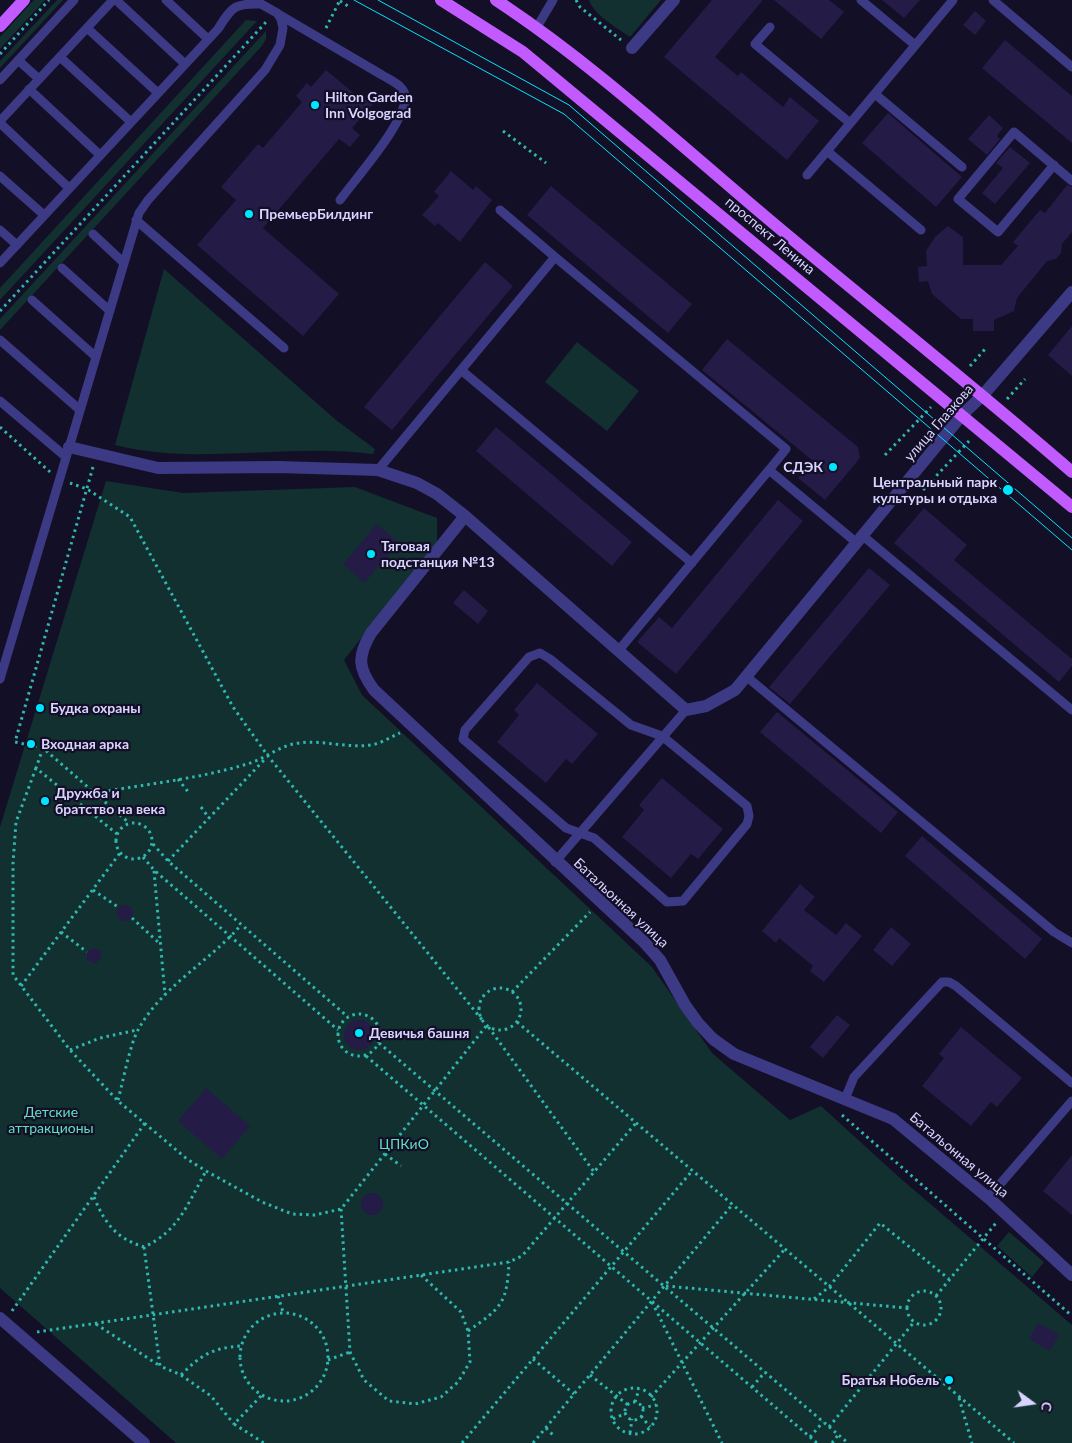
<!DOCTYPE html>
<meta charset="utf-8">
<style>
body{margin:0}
#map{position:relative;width:1072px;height:1443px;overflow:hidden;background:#130f26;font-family:Lato,sans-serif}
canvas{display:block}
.north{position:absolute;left:1007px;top:1378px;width:50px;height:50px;-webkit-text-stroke:4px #130f26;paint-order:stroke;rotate:104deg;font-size:14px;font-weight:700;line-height:20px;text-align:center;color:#d9d4ff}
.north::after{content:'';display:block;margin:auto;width:18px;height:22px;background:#d9d4ff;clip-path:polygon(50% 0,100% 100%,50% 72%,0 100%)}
</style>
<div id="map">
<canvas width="1072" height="1443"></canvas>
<div class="north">С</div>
</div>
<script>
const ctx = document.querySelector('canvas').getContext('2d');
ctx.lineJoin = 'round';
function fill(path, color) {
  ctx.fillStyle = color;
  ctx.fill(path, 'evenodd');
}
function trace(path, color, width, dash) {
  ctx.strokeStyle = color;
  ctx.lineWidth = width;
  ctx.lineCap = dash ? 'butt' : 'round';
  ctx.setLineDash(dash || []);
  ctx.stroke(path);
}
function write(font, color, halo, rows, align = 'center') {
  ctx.font = font + ' Lato,sans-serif';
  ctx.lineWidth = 4.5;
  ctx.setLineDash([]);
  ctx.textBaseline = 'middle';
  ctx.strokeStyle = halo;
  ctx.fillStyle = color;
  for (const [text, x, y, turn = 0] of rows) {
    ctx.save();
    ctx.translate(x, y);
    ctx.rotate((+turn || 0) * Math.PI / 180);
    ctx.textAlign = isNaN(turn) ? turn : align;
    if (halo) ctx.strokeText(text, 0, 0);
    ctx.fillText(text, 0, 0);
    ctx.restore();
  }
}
fill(new Path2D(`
 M 34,0 L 45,0 L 0,49 L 0,37 Z
 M 57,0 L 63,0 L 0,68 L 0,61 Z
 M 589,0 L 661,0 L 630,37 C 617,28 594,15 589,0 Z
 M 246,20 L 257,21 L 0,300 L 0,288 Z
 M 266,31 L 266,39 L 261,47 L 0,330 L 0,319 Z
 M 164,269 L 336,420 L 375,449 L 373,454 C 287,443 199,466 115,445 Z
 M 577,342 L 639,391 L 607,431 L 545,382 Z
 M 106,481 L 183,493 L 355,487 L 437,518 L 437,542 L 344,660 L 362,695 L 652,967 L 712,1053 L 790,1120 L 821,1106 L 900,1178 L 1072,1325 L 1072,1443 L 176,1443 L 0,1288 L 0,827 Z
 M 1009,1232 L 1044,1262 L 1032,1277 L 997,1246 Z`), '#12302f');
fill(new Path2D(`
 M 712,0 L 763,0 L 715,57 L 738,76 L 741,72 L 783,107 L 790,97 L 819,121 L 787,160 L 664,57 Z
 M 774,0 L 829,0 L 844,12 L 821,39 Z
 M 882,0 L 920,0 L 904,18 Z
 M 975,11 L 986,21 L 975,35 L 963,25 Z
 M 1005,40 L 1072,96 L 1072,143 L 982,68 Z
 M 326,70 L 356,95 L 374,103 L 352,128 L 360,135 L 350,147 L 339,139 L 263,228 L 339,294 L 303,336 L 197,245 L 236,200 L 221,187 L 258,144 L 263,148 L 302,102 L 296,96 L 307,83 L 311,87 Z
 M 888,113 L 962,177 L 936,207 L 862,143 Z
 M 989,115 L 1003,128 L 997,136 L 1000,139 L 987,155 L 968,139 Z
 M 1010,147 L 1030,163 L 995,204 L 982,193 L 1003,168 L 996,163 Z
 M 451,171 L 473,190 L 476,186 L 492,200 L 460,242 L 438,223 L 435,226 L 422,215 L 439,196 L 434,192 Z
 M 1067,185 L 1072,187 L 1072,232 L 1062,244 L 1061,253 L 1056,259 L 1047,261 L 1017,298 L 1014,311 L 994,320 L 994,331 L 973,331 L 973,319 L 961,319 L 932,294 L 928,281 L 919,282 L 918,267 L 927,266 L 926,251 L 935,237 L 948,226 L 963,237 L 963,265 L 1001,265 L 1018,246 L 1013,242 L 1040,210 L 1045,213 Z
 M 551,186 L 692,304 L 668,333 L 527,215 Z
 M 485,262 L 513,286 L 392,430 L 364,407 Z
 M 1072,326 L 1072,376 L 1048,355 Z
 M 727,339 L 858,447 L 860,458 L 825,500 L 798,478 L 813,461 L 702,370 Z
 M 496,427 L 632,542 L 612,566 L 476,451 Z
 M 778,500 L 803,521 L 676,674 L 637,642 L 659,617 L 672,628 Z
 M 924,508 L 967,545 L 954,560 L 1072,659 L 1072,666 L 1059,682 L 894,543 Z
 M 377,524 L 399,543 L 364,583 L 343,564 Z
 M 869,568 L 890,585 L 790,704 L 769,687 Z
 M 464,590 L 488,611 L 478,624 L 453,603 Z
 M 537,683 L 598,734 L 572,764 L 566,759 L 546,783 L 497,742 L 519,715 L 514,710 Z
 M 777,712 L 898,812 L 881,833 L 760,732 Z
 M 662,778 L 723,829 L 698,859 L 691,854 L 671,878 L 622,837 L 644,810 L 639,805 Z
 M 922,836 L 1042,939 L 1025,959 L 905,856 Z
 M 800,884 L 815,897 L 804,910 L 836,935 L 846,923 L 862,936 L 824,982 L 810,971 L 813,966 L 779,938 L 776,943 L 762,931 Z
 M117 913a8 8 0 1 1 16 0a8 8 0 1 1-16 0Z
 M 891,927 L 911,944 L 892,966 L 873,950 Z
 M 93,948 L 101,951 L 101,959 L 95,964 L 87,960 L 87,952 Z
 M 837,1015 L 850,1025 L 823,1058 L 810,1047 Z
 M344 1035a15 15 0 1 1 30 0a15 15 0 1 1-30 0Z
 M 961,1027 L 1022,1078 L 997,1107 L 991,1102 L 971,1126 L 922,1086 L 944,1058 L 939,1054 Z
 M 206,1088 L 250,1126 L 222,1159 L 178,1121 Z
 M 1072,1155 L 1072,1215 L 1043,1191 Z
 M361 1204a11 11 0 1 1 22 0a11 11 0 1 1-22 0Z
 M 1038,1323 L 1059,1334 L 1050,1351 L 1029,1339 Z`), '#241b47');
trace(new Path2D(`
 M 576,0 L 580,7 L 621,40
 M 340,1 L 348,6
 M 326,28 L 340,0
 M 0,54 L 49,0
 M 503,131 L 546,163
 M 0,311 L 267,21
 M 970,366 L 986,348
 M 1007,399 L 1025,379
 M 0,427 L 50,472
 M 885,455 L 931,407
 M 93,467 L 15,742 L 43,748 L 128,822
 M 70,483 L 87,489 L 130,517 L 233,707 L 268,756 L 483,1021
 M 923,490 L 969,441
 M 43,748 L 36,768 L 117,834
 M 36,768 L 16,822 L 13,863 L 13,975 L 70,1050 L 118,1101 L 187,1159 L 206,1171 L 262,1202 L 292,1214 L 315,1215 L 341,1209 L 487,1025 L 594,1172
 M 178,779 L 189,793
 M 96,793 C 146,784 198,779 247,764 C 265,759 280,745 299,743 C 325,739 353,751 379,743 C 386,740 393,736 400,733
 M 201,807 L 209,818
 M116 841a18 18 0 1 1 36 0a18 18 0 1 1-36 0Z
 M 153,844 L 168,861 L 348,1017
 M 143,857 L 154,870 L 338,1030
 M 168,861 L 266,758
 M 154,871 L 165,995
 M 93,890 L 118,907
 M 132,918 L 158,942
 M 61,932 L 87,952
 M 21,986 L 120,853
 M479 1009a21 21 0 1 1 42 0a21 21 0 1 1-42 0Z
 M 512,992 L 590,912
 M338 1035a21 21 0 1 1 42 0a21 21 0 1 1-42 0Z
 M 517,1022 L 1014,1443
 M 379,1043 L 848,1443
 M 70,1050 L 100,1038 L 137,1030
 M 366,1056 L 817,1443
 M 118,1100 C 123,1082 130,1044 138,1030 C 161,987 210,961 241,925
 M 842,1115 L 1072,1316
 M 385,1154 L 401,1166
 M 94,1197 C 105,1224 116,1238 144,1247 C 179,1231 188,1203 206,1171
 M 341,1209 L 350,1352 L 364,1380 L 389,1401 L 415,1404 L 441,1397 L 458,1382 L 470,1362 L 468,1331 L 461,1312 L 421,1275
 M 144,1247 L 160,1366 L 181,1375 C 201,1355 212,1348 241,1346
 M 666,1286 L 907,1308
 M907 1308a17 17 0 1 1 34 0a17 17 0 1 1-34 0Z
 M 278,1296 L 283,1312
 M 936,1296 L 996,1223
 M 814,1299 L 829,1287 L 880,1223 L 949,1279
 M 652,1302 L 722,1443
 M 12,1311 L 145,1123
 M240 1357a44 44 0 1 1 88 0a44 44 0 1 1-88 0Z
 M 96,1324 L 160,1366
 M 468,1331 C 501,1308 507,1304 509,1262
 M 37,1332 L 509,1262 L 522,1256 L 636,1123
 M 533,1359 L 574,1394
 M 328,1360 L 350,1352
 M 181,1375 L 211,1396 L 234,1424
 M 590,1375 L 628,1405
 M 752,1387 L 765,1372
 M611 1411a23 23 0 1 1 46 0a23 23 0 1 1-46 0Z
 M 261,1396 L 234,1424 L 264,1443
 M 651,1397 L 785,1249
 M 959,1398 L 972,1443
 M 635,1402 L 639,1389
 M625 1411a9 9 0 1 1 18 0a9 9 0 1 1-18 0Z
 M 642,1408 L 656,1405
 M 641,1416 L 650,1427
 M 613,1419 L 626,1413
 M 829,1427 L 914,1322
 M 546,1428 L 553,1435
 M 630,1433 L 632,1419
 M 810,1437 L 823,1422
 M 462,1443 L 692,1171
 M 533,1443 L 732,1205
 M 832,1443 L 838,1435`), '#2fb8b0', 3, [2.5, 4]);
trace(new Path2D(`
 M 116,0 L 185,64
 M 166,0 L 208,39
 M 861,0 L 915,45
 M 993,0 L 1072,67
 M 278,14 L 382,75 C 390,80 403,85 405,95 C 409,119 355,179 340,200
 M 537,27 L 553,0
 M 770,27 L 755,44 L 850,123
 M 87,28 L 158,93
 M 60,57 L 131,122
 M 18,60 L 39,79
 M 0,80 L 74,0
 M 29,89 L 100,155
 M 875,94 L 962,167
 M 0,121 L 113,0
 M 0,123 L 69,188
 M 827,151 L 921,230
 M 1054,165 L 998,232 L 958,199 L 1014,132 L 1072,181
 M 807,175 L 953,0
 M 0,176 L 44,215
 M 500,210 L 555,257
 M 136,220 L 284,348
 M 0,230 L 17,245
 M 93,234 L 124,263
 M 0,263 L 218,29 C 232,7 234,3 261,4
 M 62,268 L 110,311
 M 32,300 L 96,357
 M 0,340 L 80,410
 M 461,370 L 692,563
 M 0,401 L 66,457
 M 378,470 L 555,257 L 786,449 L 769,470 L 857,543
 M 863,536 L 1072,710
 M 619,650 L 769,470
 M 540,653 L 550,659 L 631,725 L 662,736 L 747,806 L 749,816 L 747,824 L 683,901 L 667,902 L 594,838 L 566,828 L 463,739 L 465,730 L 529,657 Z
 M 747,677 L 1054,932 L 1072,943
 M 0,679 L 139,213 L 148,200 L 265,70 L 280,45 L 283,28 L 281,19 L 277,13 L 254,0
 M 555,862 L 686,710
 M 845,1099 L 854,1077 L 942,982 L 949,982 L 956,986 L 1072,1083
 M 988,1198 L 1072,1101`), '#3d3a85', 9);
trace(new Path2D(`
 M 632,48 L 674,0
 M 69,447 L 158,468 L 278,467 L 378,470 L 417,483 L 437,494 L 465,516 L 686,710 L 706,706 L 735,690 L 962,415 L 983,395 L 1072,292
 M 465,516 L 371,633 C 357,657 358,668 374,690 L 644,942 L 660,960 L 685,1005 L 698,1023 L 713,1039 L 734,1054 L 893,1119 L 992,1201 L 1072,1275
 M 0,1318 L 144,1443`), '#3d3a85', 12);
trace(new Path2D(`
 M 441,0 L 523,52 L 1072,507
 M 496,0 C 593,64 678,143 767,218 C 868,303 972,385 1072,472
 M 0,26 L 24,0`), '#c25bff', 12);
trace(new Path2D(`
 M 354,0 L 564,114 L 1072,550
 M 378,0 L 569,105 L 1072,538`), '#00e5ff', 1);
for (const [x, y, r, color] of [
 [315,105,5,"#00e5ff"],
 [249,214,5,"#00e5ff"],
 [833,467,5,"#00e5ff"],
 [1008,490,6,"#00e5ff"],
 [371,554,5,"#00e5ff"],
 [40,708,5,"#00e5ff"],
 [31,744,5,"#00e5ff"],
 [45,801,5,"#00e5ff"],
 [359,1033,5,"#00e5ff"],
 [949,1380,5,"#00e5ff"]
]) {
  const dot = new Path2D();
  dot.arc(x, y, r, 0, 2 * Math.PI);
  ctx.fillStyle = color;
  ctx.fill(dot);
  trace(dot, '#130f26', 2);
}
write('bold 14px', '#d9d4ff', '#130f26', [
 ["Hilton Garden",325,97],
 ["Inn Volgograd",325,113],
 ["ПремьерБилдинг",259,214],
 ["СДЭК",823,467,"right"],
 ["Центральный парк",997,482,"right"],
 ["культуры и отдыха",997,498,"right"],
 ["Тяговая",381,546],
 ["подстанция №13",381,562],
 ["Будка охраны",50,708],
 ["Входная арка",41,744],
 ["Дружба и",55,793],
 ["братство на века",55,809],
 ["Девичья башня",369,1033],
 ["Братья Нобель",939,1380,"right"]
], 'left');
write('14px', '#d9d4ff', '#130f26', [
 ["проспект Ленина",770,236,40],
 ["улица Глазкова",939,423,-49],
 ["Батальонная улица",621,903,43],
 ["Батальонная улица",959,1155,40]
]);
write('14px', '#5fe0c0', '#130f26', [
 ["Детские",51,1112],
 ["аттракционы",51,1128],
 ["ЦПКиО",404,1144]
]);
</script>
